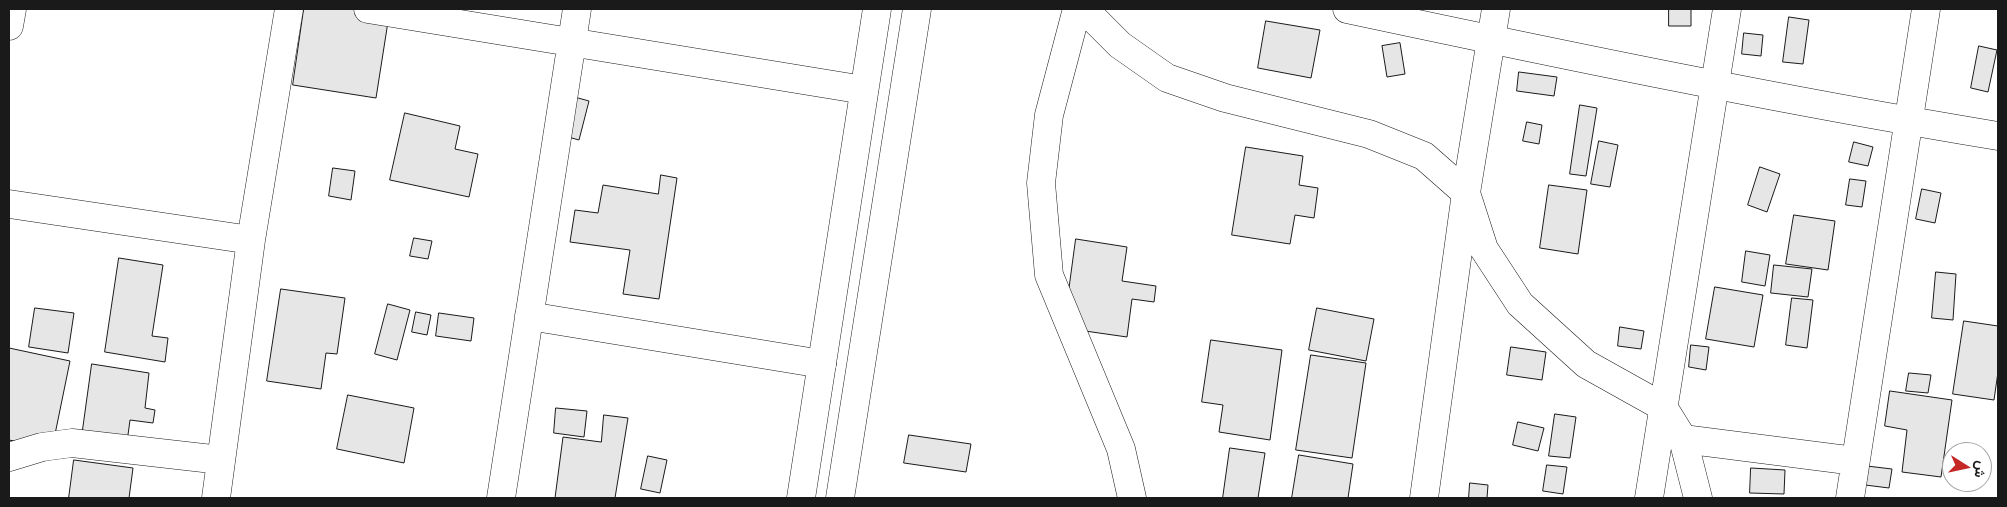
<!DOCTYPE html>
<meta charset="utf-8">
<style>
body{margin:0}
#map{position:relative;width:2007px;height:507px;overflow:hidden;background:#fff;font-family:Lato,Vazirmatn,sans-serif}
canvas{display:block}
.frame{position:absolute;inset:0;border:10px solid #1a1a1a;pointer-events:none}
.north{position:absolute;left:1942px;top:442px;width:50px;height:50px;box-sizing:border-box;background:#fff;border:1px solid #a3a3a3;border-radius:50%;rotate:100deg;font-size:14px;font-weight:700;line-height:20px;text-align:center;color:#1a1a1a}
.north::after{content:'';display:block;margin:auto;width:18px;height:22px;background:#c62828;clip-path:polygon(50% 0,100% 100%,50% 72%,0 100%)}
</style>
<div id="map">
<canvas width="2007" height="507"></canvas>
<div class="frame"></div>
<div class="north">ش</div>
</div>
<script>
const ctx = document.querySelector('canvas').getContext('2d');
ctx.lineJoin = 'round';
function fill(path, color) {
  ctx.fillStyle = color;
  ctx.fill(path, 'evenodd');
}
function trace(path, color, width, dash) {
  ctx.strokeStyle = color;
  ctx.lineWidth = width;
  ctx.lineCap = dash ? 'butt' : 'round';
  ctx.setLineDash(dash || []);
  ctx.stroke(path);
}
const building = new Path2D(`
 M 304,9 L 390,9 L 376,98 L 293,85 Z
 M 1669,9 L 1691,9 L 1691,26 L 1669,26 Z
 M 1789,17 L 1809,20 L 1803,64 L 1783,62 Z
 M 1266,21 L 1320,30 L 1311,78 L 1258,68 Z
 M 1744,33 L 1763,35 L 1761,56 L 1742,54 Z
 M 1400,43 L 1405,74 L 1387,77 L 1382,46 Z
 M 1979,46 L 1997,50 L 1988,92 L 1971,88 Z
 M 1519,72 L 1557,77 L 1554,96 L 1517,91 Z
 M 571,96 L 589,101 L 579,140 L 561,135 Z
 M 1580,105 L 1597,108 L 1586,176 L 1570,174 Z
 M 405,113 L 460,126 L 455,149 L 478,154 L 469,197 L 390,180 Z
 M 1527,122 L 1542,125 L 1539,144 L 1523,141 Z
 M 1599,141 L 1618,145 L 1610,187 L 1591,184 Z
 M 1854,142 L 1873,147 L 1868,166 L 1849,162 Z
 M 1246,147 L 1303,156 L 1299,185 L 1318,188 L 1314,218 L 1295,215 L 1290,244 L 1232,235 Z
 M 1760,167 L 1780,174 L 1767,212 L 1748,205 Z
 M 333,168 L 355,171 L 351,200 L 329,196 Z
 M 661,175 L 677,178 L 659,299 L 623,294 L 630,250 L 570,242 L 575,210 L 598,213 L 603,185 L 658,194 Z
 M 1850,179 L 1866,181 L 1862,207 L 1846,205 Z
 M 1549,185 L 1587,190 L 1578,254 L 1540,248 Z
 M 1922,189 L 1941,193 L 1935,223 L 1916,219 Z
 M 1794,215 L 1835,221 L 1828,270 L 1786,264 Z
 M 414,238 L 432,241 L 428,259 L 410,256 Z
 M 1076,239 L 1127,247 L 1122,281 L 1156,286 L 1154,302 L 1132,299 L 1127,337 L 1064,328 Z
 M 1746,251 L 1770,255 L 1765,286 L 1742,282 Z
 M 119,258 L 163,265 L 152,336 L 168,338 L 165,362 L 105,352 Z
 M 1774,265 L 1812,269 L 1808,297 L 1771,293 Z
 M 1936,272 L 1956,274 L 1953,320 L 1932,318 Z
 M 1715,287 L 1763,295 L 1754,347 L 1706,339 Z
 M 281,289 L 345,298 L 337,354 L 326,353 L 321,389 L 267,381 Z
 M 1792,298 L 1813,300 L 1807,348 L 1786,345 Z
 M 388,304 L 410,310 L 397,360 L 375,354 Z
 M 35,308 L 74,313 L 68,353 L 29,347 Z
 M 1317,308 L 1374,319 L 1366,361 L 1309,350 Z
 M 416,312 L 431,315 L 427,335 L 412,332 Z
 M 439,313 L 474,318 L 471,341 L 436,336 Z
 M 1964,321 L 1998,326 L 1998,372 L 1994,400 L 1953,394 Z
 M 1620,327 L 1644,331 L 1641,349 L 1618,346 Z
 M 1211,340 L 1282,350 L 1270,440 L 1219,432 L 1223,405 L 1202,402 Z
 M 1691,345 L 1709,347 L 1706,370 L 1689,367 Z
 M 1511,347 L 1546,352 L 1542,380 L 1507,375 Z
 M 9,348 L 70,361 L 52,449 L 9,440 Z
 M 1311,355 L 1366,363 L 1352,458 L 1296,450 Z
 M 92,364 L 149,373 L 145,408 L 155,410 L 153,423 L 130,420 L 125,457 L 80,451 Z
 M 1909,373 L 1931,375 L 1928,393 L 1906,391 Z
 M 1890,391 L 1952,400 L 1941,477 L 1902,472 L 1907,430 L 1885,426 Z
 M 348,395 L 414,408 L 404,463 L 337,449 Z
 M 556,408 L 587,411 L 584,437 L 554,433 Z
 M 1555,414 L 1576,417 L 1570,458 L 1549,456 Z
 M 604,415 L 628,418 L 615,498 L 555,498 L 563,437 L 601,442 Z
 M 1518,422 L 1544,428 L 1538,451 L 1513,445 Z
 M 909,435 L 971,444 L 966,472 L 904,463 Z
 M 1230,448 L 1265,453 L 1258,498 L 1223,498 Z
 M 1299,455 L 1353,464 L 1348,498 L 1292,498 Z
 M 648,456 L 667,460 L 660,493 L 641,489 Z
 M 74,460 L 133,468 L 129,498 L 69,498 Z
 M 1547,465 L 1567,467 L 1563,494 L 1543,491 Z
 M 1867,466 L 1892,469 L 1889,488 L 1865,485 Z
 M 1751,468 L 1785,470 L 1784,494 L 1750,493 Z
 M 1470,483 L 1488,485 L 1487,498 L 1469,498 Z`);
fill(building, '#e6e6e6');
trace(building, '#1a1a1a', 1);
const minor = new Path2D(`
 M 368,9 L 864,90
 M 1077,9 L 1049,115 L 1041,183 L 1049,275 L 1121,449 L 1132,498
 M 1084,9 L 1120,45 L 1167,78 L 1225,98 L 1369,134 L 1424,156 L 1466,193 L 1484,249 L 1520,304 L 1586,364 L 1663,407 L 1683,439 L 1698,498
 M 1347,9 C 1563,55 1780,100 1998,136
 M 9,26 L 12,9
 M 9,204 L 251,240
 M 529,316 L 822,364
 M 1683,439 L 1855,461
 M 9,457 L 42,447 L 72,443 L 221,460
 M 216,498 L 251,240 L 289,9
 M 501,498 L 577,9
 M 1424,498 L 1466,193 L 1496,9
 M 1649,498 L 1727,9
 M 1850,498 L 1926,9`);
const tertiary = new Path2D(`
 M 801,498 L 877,9
 M 840,498 L 917,9`);
trace(minor, '#1a1a1a', 29);
trace(tertiary, '#1a1a1a', 29);
trace(minor, '#fff', 28);
trace(tertiary, '#fff', 28);
</script>
